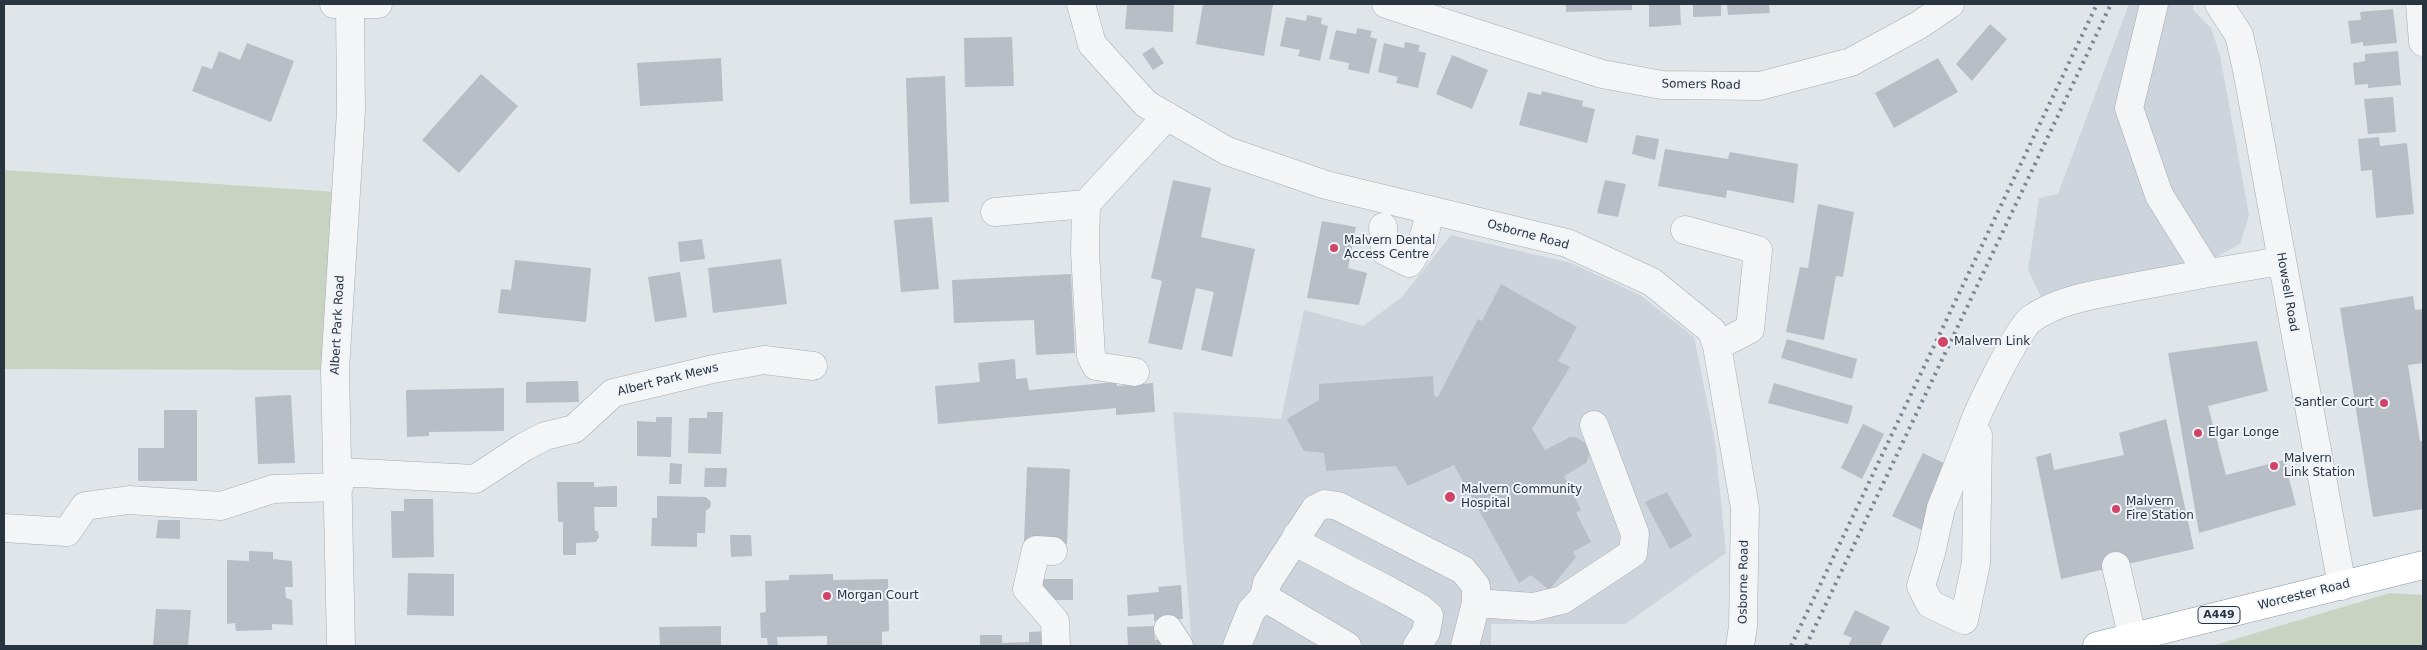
<!DOCTYPE html>
<style>
body{margin:0}
#map{position:relative;width:2427px;height:650px;overflow:hidden;background:#e0e5e9;font-family:"DejaVu Sans",sans-serif}
canvas{display:block}
.frame{position:absolute;inset:0;border:5px solid #293441;pointer-events:none}
</style>
<div id="map">
<canvas width="2427" height="650"></canvas>
<div class="frame"></div>
</div>
<script>
const ctx = document.querySelector('canvas').getContext('2d');
ctx.lineJoin = 'round';
function fill(path, color) {
  ctx.fillStyle = color;
  ctx.fill(path, 'evenodd');
}
function trace(path, color, width, dash) {
  ctx.strokeStyle = color;
  ctx.lineWidth = width;
  ctx.lineCap = dash ? 'butt' : 'round';
  ctx.setLineDash(dash || []);
  ctx.stroke(path);
}
function write(font, color, halo, rows, align = 'center') {
  ctx.font = font + ' "DejaVu Sans",sans-serif';
  ctx.lineWidth = 4;
  ctx.setLineDash([]);
  ctx.textBaseline = 'middle';
  ctx.strokeStyle = halo;
  ctx.fillStyle = color;
  for (const [text, x, y, turn = 0] of rows) {
    ctx.save();
    ctx.translate(x, y);
    ctx.rotate((+turn || 0) * Math.PI / 180);
    ctx.textAlign = isNaN(turn) ? turn : align;
    if (halo) ctx.strokeText(text, 0, 0);
    ctx.fillText(text, 0, 0);
    ctx.restore();
  }
}
fill(new Path2D(`
 M 2129,4 L 2193,4 L 2193,10 L 2211,28 L 2220,55 L 2249,215 L 2240,244 L 2216,257 L 2199,262 L 2089,281 L 2041,297 L 2028,270 L 2039,198 L 2058,194 Z
 M 1451,235 L 1571,263 L 1640,295 L 1694,337 L 1715,441 L 1726,553 L 1625,624 L 1491,624 L 1491,646 L 1192,646 L 1173,412 L 1281,419 L 1304,310 L 1363,326 L 1402,297 Z`), '#ced4db');
fill(new Path2D(`
 M 4,170 L 337,192 L 324,370 L 4,369 Z
 M 2390,593 L 2423,595 L 2423,646 L 2212,646 Z`), '#c8d3c1');
fill(new Path2D(`
 M 1127,4 L 1174,4 L 1173,32 L 1125,29 Z
 M 1203,4 L 1273,5 L 1264,56 L 1196,44 Z
 M 1566,4 L 1632,4 L 1632,10 L 1566,12 Z
 M 1649,4 L 1680,4 L 1681,25 L 1649,27 Z
 M 1693,4 L 1721,4 L 1721,16 L 1693,17 Z
 M 1727,4 L 1769,4 L 1770,13 L 1728,15 Z
 M 2393,9 L 2397,43 L 2363,46 L 2363,42 L 2351,44 L 2348,21 L 2361,20 L 2360,12 Z
 M 1307,15 L 1322,18 L 1321,24 L 1328,26 L 1320,61 L 1298,56 L 1300,50 L 1280,46 L 1286,17 L 1306,21 Z
 M 1990,24 L 2007,39 L 1972,81 L 1956,64 Z
 M 1357,28 L 1372,31 L 1370,37 L 1377,39 L 1369,74 L 1348,69 L 1349,63 L 1329,59 L 1336,30 L 1356,34 Z
 M 1012,37 L 1014,86 L 965,87 L 964,38 Z
 M 1405,42 L 1420,45 L 1418,51 L 1426,53 L 1418,88 L 1396,83 L 1398,77 L 1378,72 L 1384,43 L 1404,48 Z
 M 247,43 L 294,61 L 271,122 L 192,91 L 202,66 L 212,69 L 219,51 L 240,60 Z
 M 1153,47 L 1164,63 L 1153,70 L 1142,54 Z
 M 2398,51 L 2401,85 L 2368,88 L 2368,84 L 2355,85 L 2353,63 L 2365,61 L 2365,54 Z
 M 1452,55 L 1488,70 L 1472,109 L 1436,94 Z
 M 721,58 L 723,101 L 640,106 L 637,63 Z
 M 1938,58 L 1958,92 L 1894,128 L 1875,93 Z
 M 481,74 L 518,106 L 459,173 L 422,140 Z
 M 945,76 L 949,202 L 910,204 L 906,78 Z
 M 1542,91 L 1583,101 L 1582,106 L 1595,109 L 1587,143 L 1519,125 L 1528,92 L 1541,95 Z
 M 2393,97 L 2396,132 L 2368,134 L 2364,99 Z
 M 1636,135 L 1659,139 L 1655,160 L 1632,154 Z
 M 2379,137 L 2380,146 L 2407,143 L 2414,214 L 2376,218 L 2372,170 L 2361,171 L 2358,139 Z
 M 1665,149 L 1728,159 L 1730,152 L 1798,164 L 1794,203 L 1727,190 L 1726,198 L 1658,186 Z
 M 1173,180 L 1211,188 L 1201,237 L 1255,249 L 1232,357 L 1201,350 L 1214,292 L 1196,288 L 1182,350 L 1148,343 L 1162,281 L 1151,278 Z
 M 1605,180 L 1626,184 L 1618,217 L 1597,213 Z
 M 1818,204 L 1854,212 L 1843,277 L 1836,276 L 1824,340 L 1786,332 L 1800,267 L 1808,268 Z
 M 932,217 L 939,289 L 901,292 L 894,220 Z
 M 1322,221 L 1356,227 L 1348,268 L 1367,273 L 1359,305 L 1307,298 Z
 M 702,239 L 705,259 L 680,262 L 678,242 Z
 M 781,259 L 787,304 L 713,313 L 708,268 Z
 M 515,260 L 591,268 L 586,322 L 498,313 L 501,289 L 511,290 Z
 M 680,272 L 687,317 L 655,322 L 648,277 Z
 M 1071,274 L 1075,353 L 1036,355 L 1034,320 L 954,323 L 952,280 Z
 M 1501,284 L 1577,327 L 1558,361 L 1570,367 L 1532,429 L 1545,450 L 1570,437 L 1576,437 L 1585,443 L 1590,453 L 1586,463 L 1564,476 L 1581,510 L 1576,513 L 1591,542 L 1573,552 L 1576,557 L 1549,590 L 1531,575 L 1519,583 L 1454,465 L 1408,486 L 1396,466 L 1326,471 L 1324,453 L 1304,451 L 1287,419 L 1319,400 L 1319,384 L 1433,376 L 1434,396 L 1438,397 L 1478,319 L 1482,321 Z
 M 2413,296 L 2415,310 L 2423,309 L 2423,363 L 2408,365 L 2420,441 L 2423,441 L 2423,509 L 2373,517 L 2340,308 Z
 M 1787,339 L 1857,359 L 1852,379 L 1781,358 Z
 M 2257,341 L 2268,391 L 2208,406 L 2226,475 L 2284,460 L 2296,505 L 2199,533 L 2168,353 Z
 M 1015,359 L 1016,379 L 1027,378 L 1029,390 L 1116,382 L 1117,386 L 1153,383 L 1155,412 L 1116,415 L 1116,408 L 938,424 L 935,386 L 980,382 L 978,363 Z
 M 568,381 L 578,381 L 579,402 L 526,403 L 526,382 Z
 M 1774,383 L 1853,406 L 1848,424 L 1768,403 Z
 M 504,388 L 504,431 L 429,432 L 429,436 L 407,437 L 406,390 Z
 M 291,395 L 295,463 L 258,464 L 255,397 Z
 M 164,410 L 197,410 L 197,481 L 138,481 L 138,448 L 164,448 Z
 M 707,412 L 723,412 L 721,454 L 688,453 L 689,418 L 707,418 Z
 M 656,417 L 672,417 L 671,457 L 637,456 L 637,421 L 656,422 Z
 M 2166,419 L 2194,549 L 2061,579 L 2036,457 L 2051,453 L 2054,470 L 2124,455 L 2119,433 Z
 M 1863,424 L 1884,434 L 1862,479 L 1841,468 Z
 M 1923,453 L 1950,466 L 1922,530 L 1892,516 Z
 M 670,463 L 682,464 L 681,484 L 669,484 Z
 M 1027,467 L 1070,469 L 1067,544 L 1024,541 Z
 M 705,468 L 727,468 L 726,487 L 704,487 Z
 M 557,482 L 594,482 L 594,487 L 617,486 L 617,507 L 594,507 L 595,531 L 598,531 L 599,537 L 596,542 L 576,543 L 576,555 L 563,555 L 563,522 L 558,522 Z
 M 1667,492 L 1692,536 L 1670,549 L 1645,502 Z
 M 657,496 L 706,497 L 711,502 L 710,508 L 706,510 L 705,533 L 697,533 L 697,547 L 651,546 L 652,518 L 657,518 Z
 M 404,499 L 433,499 L 434,557 L 392,558 L 391,511 L 404,511 Z
 M 158,520 L 180,520 L 180,539 L 156,538 Z
 M 730,535 L 751,535 L 752,556 L 731,557 Z
 M 249,551 L 273,552 L 273,559 L 292,561 L 293,587 L 285,587 L 286,598 L 292,600 L 293,625 L 272,624 L 272,630 L 236,631 L 235,623 L 227,624 L 227,560 L 249,561 Z
 M 408,573 L 454,574 L 454,616 L 407,615 Z
 M 833,574 L 833,580 L 888,579 L 889,631 L 882,632 L 882,646 L 827,646 L 827,636 L 777,637 L 778,646 L 768,646 L 767,638 L 761,638 L 760,613 L 766,612 L 765,581 L 789,580 L 789,575 Z
 M 1039,579 L 1073,579 L 1073,600 L 1040,600 Z
 M 1181,585 L 1183,619 L 1154,621 L 1154,614 L 1128,616 L 1127,595 L 1159,592 L 1158,587 Z
 M 156,609 L 191,610 L 188,646 L 153,646 Z
 M 1855,610 L 1890,627 L 1880,646 L 1848,646 L 1852,638 L 1843,634 Z
 M 721,626 L 721,646 L 660,646 L 659,627 Z
 M 1154,626 L 1155,640 L 1161,640 L 1161,646 L 1128,646 L 1127,627 Z
 M 1050,631 L 1050,646 L 980,646 L 980,635 L 1002,635 L 1002,643 L 1029,642 L 1029,632 Z`), '#b7bec6');
const minor = new Path2D(`
 M 334,4 L 378,4
 M 1081,4 L 1092,44 L 1146,104 L 1227,151 L 1326,185 L 1567,243 L 1652,282 L 1712,331 L 1717,346 L 1745,508 L 1743,626 L 1740,646
 M 1386,4 L 1602,74 L 1662,85 L 1760,86 L 1851,62 L 1919,25 L 1950,4
 M 2154,4 L 2129,108 L 2159,195 L 2207,272
 M 2219,4 L 2239,35 L 2247,70 L 2342,586
 M 2420,4 L 2423,42
 M 1086,204 L 1085,252 L 1091,356 L 1096,366 L 1135,372
 M 995,212 L 1086,204 L 1167,116
 M 1383,227 L 1385,251 L 1409,263 L 1422,243 L 1431,210
 M 1685,230 L 1758,250 L 1750,329 L 1717,346
 M 1971,432 L 1941,508 L 1931,553 L 1921,586 L 1930,604 L 1964,620 L 1976,563 L 1978,435 L 1971,432 C 1975,415 2019,327 2031,319 C 2060,299 2095,295 2128,288 C 2179,278 2230,269 2281,261
 M 339,472 L 475,479 L 524,447 L 545,436 L 574,429 L 613,393 L 713,369 L 764,360 L 813,366
 M 4,528 L 67,532 L 85,506 L 129,500 L 221,506 L 273,489 L 339,487
 M 1297,535 L 1301,545 L 1391,592 L 1420,608 L 1429,616 L 1426,632 L 1417,646
 M 1053,551 L 1036,550 L 1027,589 L 1055,621 L 1056,646
 M 2116,566 L 2132,636
 M 1476,603 L 1533,607 L 1562,600 L 1633,553 L 1635,534 L 1594,425
 M 1168,629 L 1179,646
 M 341,646 L 335,370 L 351,111 L 350,4
 M 1237,646 L 1251,611 L 1264,597
 M 1347,646 L 1264,597 L 1267,583 L 1315,509 L 1325,504 L 1338,506 L 1463,570 L 1476,586 L 1476,603 L 1465,646`);
const highway = new Path2D(`
 M 2097,646 L 2423,565`);
trace(minor, '#a5acb3', 29);
trace(highway, '#8794a0', 29);
trace(minor, '#f3f5f7', 28);
trace(highway, '#fff', 28);
trace(new Path2D(`
 M 1791,646 L 2097,4
 M 1806,646 L 2111,4`), '#798693', 4, [2.5, 5]);
for (const [x, y, r, color] of [
 [1334,248,5,"#cf4467"],
 [1943,342,6,"#cf4467"],
 [2384,403,5,"#cf4467"],
 [2198,433,5,"#cf4467"],
 [2274,466,5,"#cf4467"],
 [1450,497,6,"#cf4467"],
 [2116,509,5,"#cf4467"],
 [827,596,5,"#cf4467"]
]) {
  const dot = new Path2D();
  dot.arc(x, y, r, 0, 2 * Math.PI);
  ctx.fillStyle = color;
  ctx.fill(dot);
  trace(dot, '#f0f3f7', 2);
}
for (const [x, y, w] of [
 [2219,615,42]
]) {
  const box = new Path2D();
  box.roundRect(x - w / 2, y - 8.5, w, 17, 4);
  ctx.fillStyle = '#f0f3f7';
  ctx.fill(box);
  trace(box, '#293441', 1);
}
write('bold 11px', '#293441', null, [
 ["A449",2219,615]
]);
write('12px', '#293441', '#f0f3f7', [
 ["Somers Road",1701,85,1],
 ["Osborne Road",1528,235,15],
 ["Howsell Road",2287,292,80],
 ["Albert Park Road",338,325,-87],
 ["Albert Park Mews",668,380,-14],
 ["Osborne Road",1744,582,-89],
 ["Worcester Road",2304,595,-14]
]);
write('12px', '#293441', '#f0f3f7', [
 ["Malvern Dental",1344,241],
 ["Access Centre",1344,255],
 ["Malvern Link",1954,342],
 ["Santler Court",2374,403,"right"],
 ["Elgar Longe",2208,433],
 ["Malvern",2284,459],
 ["Link Station",2284,473],
 ["Malvern Community",1461,490],
 ["Hospital",1461,504],
 ["Malvern",2126,502],
 ["Fire Station",2126,516],
 ["Morgan Court",837,596]
], 'left');
</script>
